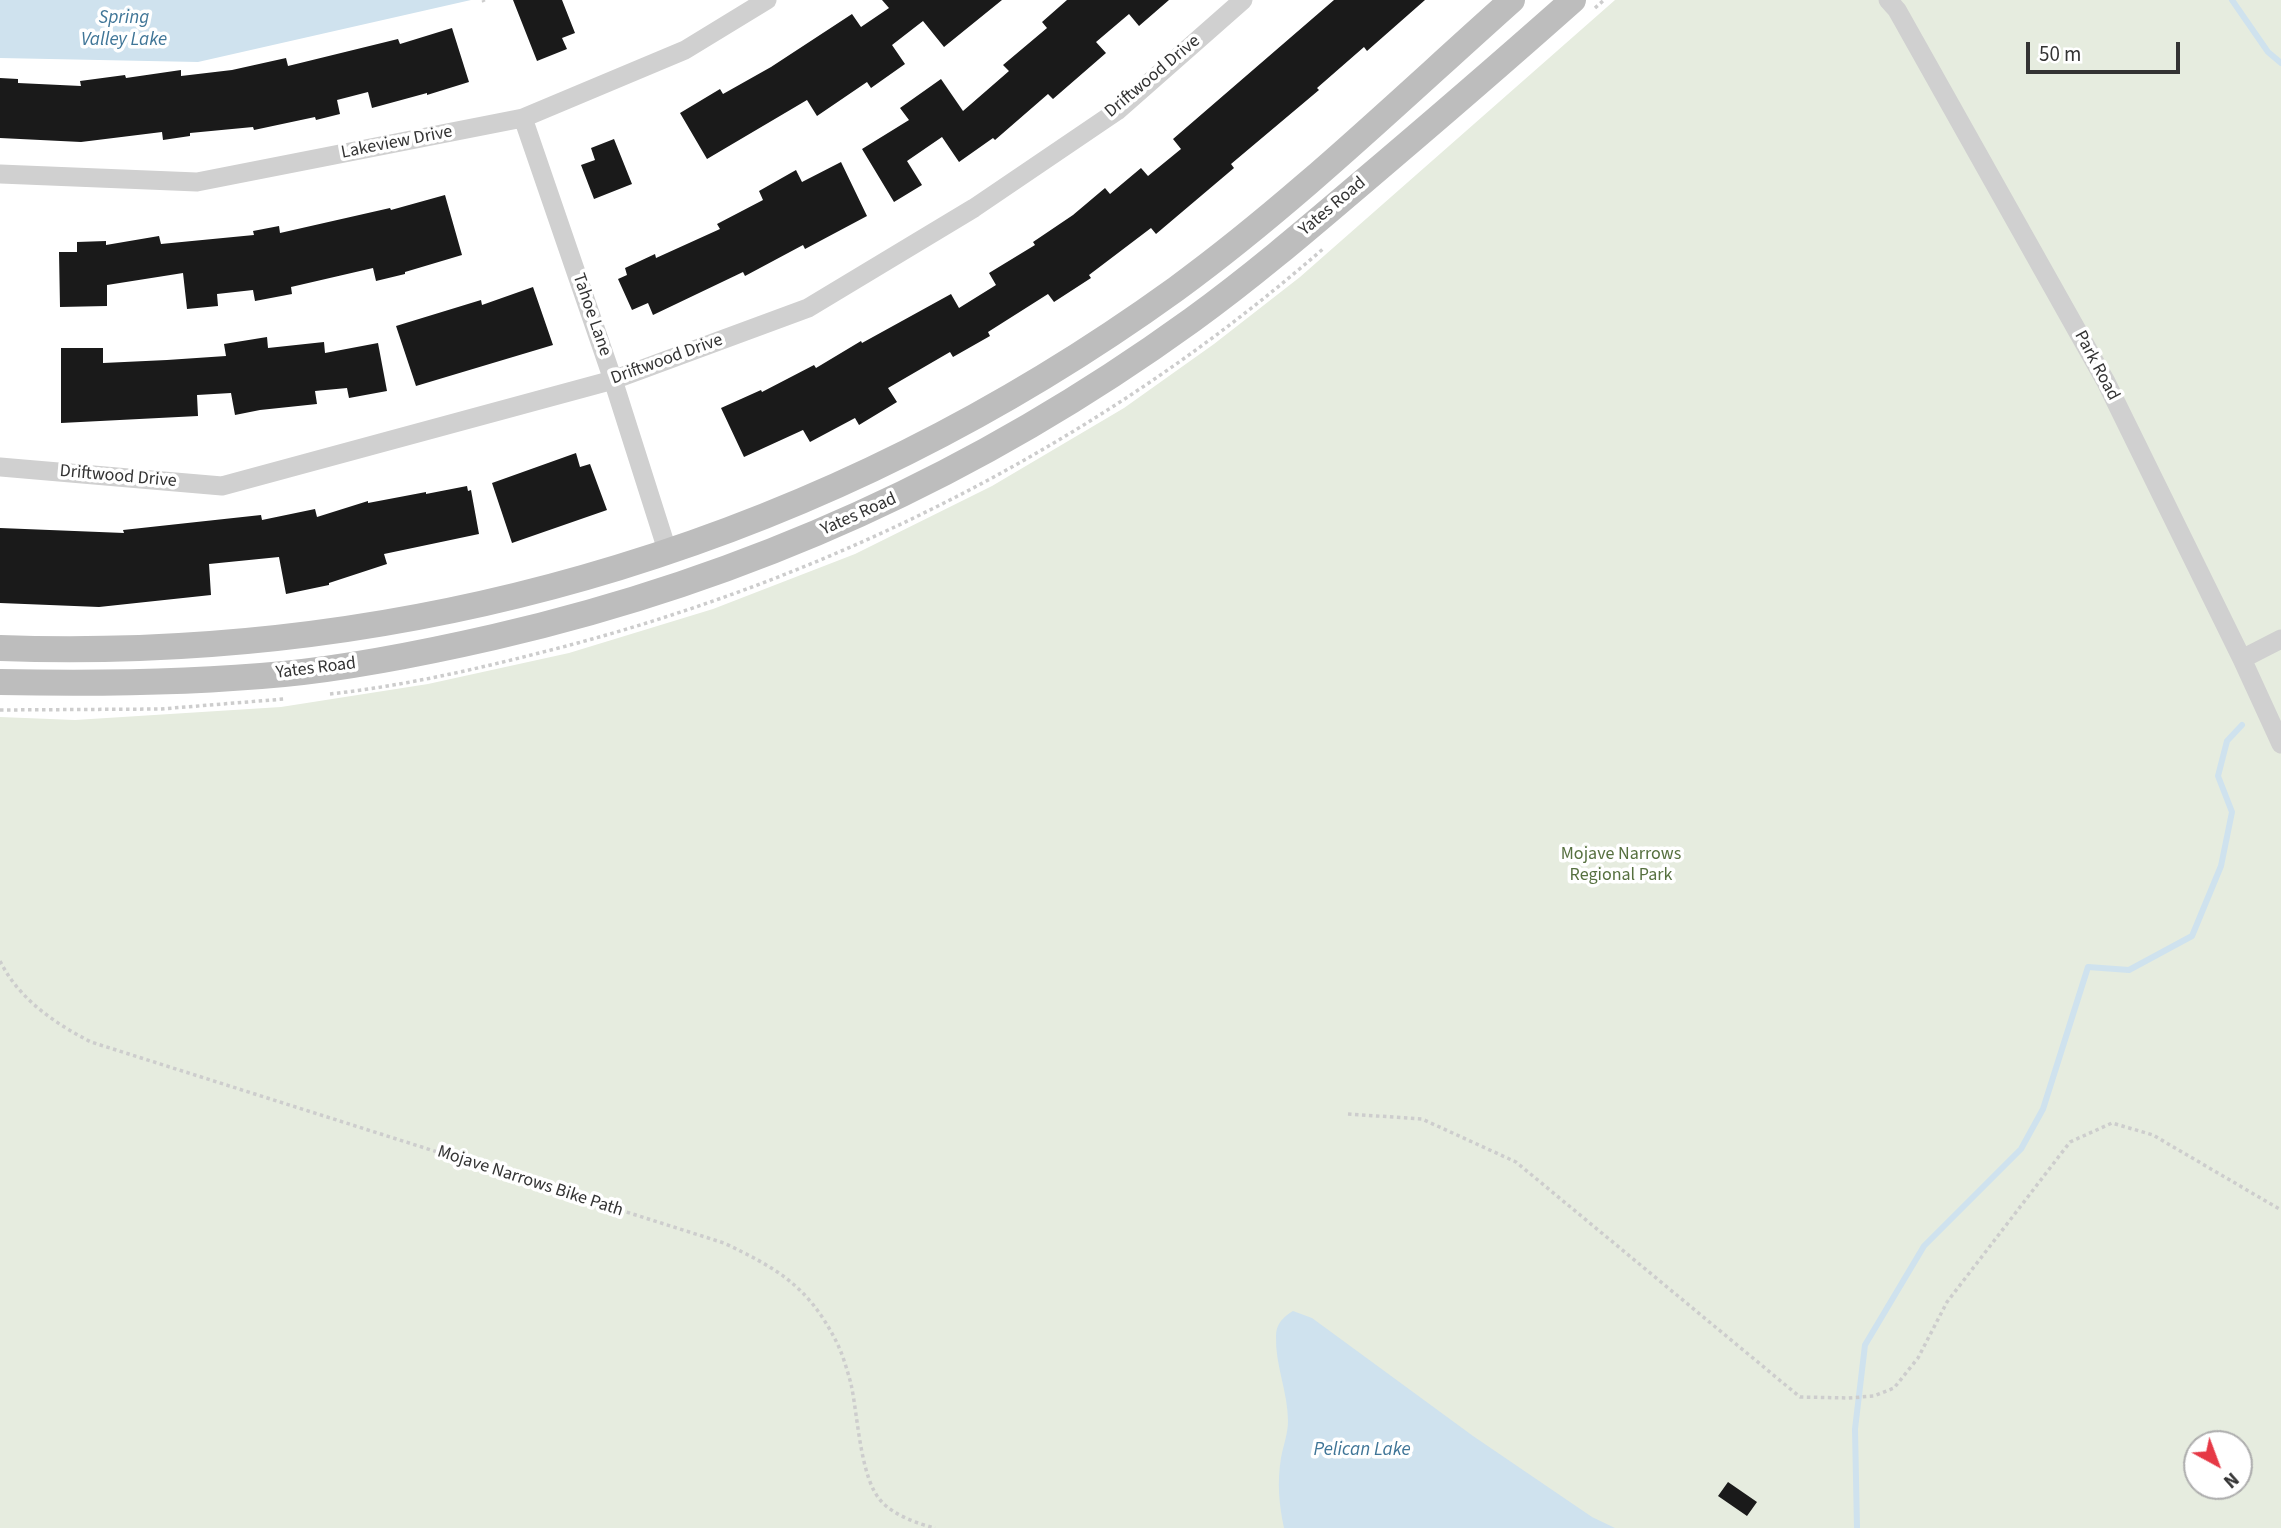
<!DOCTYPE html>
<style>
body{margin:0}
#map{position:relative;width:2281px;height:1528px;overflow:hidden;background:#fff;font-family:"Source Sans 3",sans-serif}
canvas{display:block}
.north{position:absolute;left:2183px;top:1430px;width:70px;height:70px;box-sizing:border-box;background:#fff;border:2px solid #adadad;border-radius:50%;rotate:139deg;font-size:19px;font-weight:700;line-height:28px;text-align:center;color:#333}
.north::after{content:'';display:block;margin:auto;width:24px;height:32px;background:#e63946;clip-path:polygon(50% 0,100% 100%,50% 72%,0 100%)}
.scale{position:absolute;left:2026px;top:42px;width:154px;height:32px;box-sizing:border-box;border:4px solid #333;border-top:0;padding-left:9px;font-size:21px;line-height:24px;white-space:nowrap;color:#333;-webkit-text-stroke:5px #fff;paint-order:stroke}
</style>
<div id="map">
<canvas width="2281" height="1528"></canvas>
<div class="north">N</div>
<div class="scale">50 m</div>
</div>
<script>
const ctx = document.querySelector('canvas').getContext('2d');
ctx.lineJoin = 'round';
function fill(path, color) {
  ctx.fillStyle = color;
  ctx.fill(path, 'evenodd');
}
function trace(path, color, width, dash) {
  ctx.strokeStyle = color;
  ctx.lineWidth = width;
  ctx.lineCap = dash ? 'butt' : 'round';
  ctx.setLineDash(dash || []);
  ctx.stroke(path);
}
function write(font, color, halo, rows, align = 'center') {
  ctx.font = font + ' "Source Sans 3",sans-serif';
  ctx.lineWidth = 7;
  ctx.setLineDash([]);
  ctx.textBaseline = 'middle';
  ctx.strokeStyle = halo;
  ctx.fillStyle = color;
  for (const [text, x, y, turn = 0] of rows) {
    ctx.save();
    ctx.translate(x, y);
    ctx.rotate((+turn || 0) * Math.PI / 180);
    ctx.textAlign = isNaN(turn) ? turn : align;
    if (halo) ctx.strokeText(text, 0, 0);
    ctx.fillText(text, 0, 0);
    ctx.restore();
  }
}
fill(new Path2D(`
 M 1615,0 L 2281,0 L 2281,1528 L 0,1528 L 0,717 L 75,720 L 281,707 L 428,684 L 569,653 L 713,609 L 855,554 L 992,486 L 1124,408 L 1214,344 L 1300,277 ZM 2197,1444 L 2239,1444 L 2239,1486 L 2197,1486 Z`), '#e6ecdf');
fill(new Path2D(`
 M 0,0 L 471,0 L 198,62 L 0,58 Z
 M 1293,1311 L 1312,1318 L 1473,1436 L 1592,1517 L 1615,1528 L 1284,1528 C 1279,1504 1277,1483 1281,1458 C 1283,1446 1288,1434 1288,1421 C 1288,1392 1275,1365 1276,1336 C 1276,1324 1283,1317 1293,1311 Z`), '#cfe2ee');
trace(new Path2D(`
 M 2232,0 L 2268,52 L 2281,63
 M 1857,1528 L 1855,1429 L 1865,1345 L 1924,1246 L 2021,1149 L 2043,1109 L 2088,967 L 2129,970 L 2192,936 L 2221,866 L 2232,812 L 2218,776 L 2227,741 L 2242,725`), '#cfe2ee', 6);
fill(new Path2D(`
 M 513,0 L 562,0 L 575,33 L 562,38 L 567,49 L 537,61 Z
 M 882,0 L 1002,0 L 944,47 L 923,21 L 892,45 L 905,64 L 871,88 L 867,82 L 817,116 L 807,100 L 707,159 L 680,113 L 720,89 L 723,94 L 771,67 L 852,14 L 861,27 L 889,8 Z
 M 1067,0 L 1169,0 L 1139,26 L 1129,14 L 1096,42 L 1106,53 L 1053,99 L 1048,94 L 995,140 L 993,138 L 959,162 L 942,137 L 907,161 L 922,185 L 894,202 L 862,149 L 909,120 L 900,108 L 941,79 L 963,111 L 1009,71 L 1003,65 L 1047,28 L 1042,22 Z
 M 1334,0 L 1425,0 L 1367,51 L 1364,47 L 1317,88 L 1319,90 L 1231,164 L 1234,168 L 1156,234 L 1151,228 L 1089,275 L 1091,278 L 1054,302 L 1048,294 L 988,332 L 990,336 L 953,357 L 950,352 L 888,388 L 897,402 L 859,425 L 855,418 L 810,442 L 803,430 L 744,457 L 721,408 L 761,390 L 762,392 L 814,365 L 816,368 L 861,341 L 862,343 L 951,294 L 959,308 L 996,285 L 989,273 L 1035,245 L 1033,242 L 1073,215 L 1105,188 L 1110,194 L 1141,168 L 1148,176 L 1181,149 L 1173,139 Z
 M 452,28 L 469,82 L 427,95 L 427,93 L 372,108 L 368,92 L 337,100 L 340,114 L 316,120 L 315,117 L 254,130 L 253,127 L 190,133 L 190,136 L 163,140 L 162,132 L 81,142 L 0,138 L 0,78 L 18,79 L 18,83 L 81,86 L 80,81 L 125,75 L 126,78 L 181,70 L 181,76 L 232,70 L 286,58 L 288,66 L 398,39 L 400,44 Z
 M 614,139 L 632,184 L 594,199 L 581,165 L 595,160 L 591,148 Z
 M 841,162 L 867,216 L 805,249 L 803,245 L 745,276 L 743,272 L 653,315 L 648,303 L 632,310 L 618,279 L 627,275 L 625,268 L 655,254 L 656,258 L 720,229 L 717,224 L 763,200 L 759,191 L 796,170 L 802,182 Z
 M 445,195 L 462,255 L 405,272 L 405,274 L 376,281 L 373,268 L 291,287 L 292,294 L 255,301 L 253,290 L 217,294 L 218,306 L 187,309 L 183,273 L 107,285 L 107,306 L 60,307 L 59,252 L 77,252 L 77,242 L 106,241 L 106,245 L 159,236 L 161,244 L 254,235 L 253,231 L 279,226 L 280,233 L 390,208 L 391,210 Z
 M 533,287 L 553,345 L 416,386 L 396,326 L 481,300 L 482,305 Z
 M 267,337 L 268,348 L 324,342 L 325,353 L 378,343 L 387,391 L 349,398 L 347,388 L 315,391 L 317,404 L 260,410 L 235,415 L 231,393 L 197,395 L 198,416 L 61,423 L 61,348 L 103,348 L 103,363 L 167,360 L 226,356 L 224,344 Z
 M 576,453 L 580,467 L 590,464 L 607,510 L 512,543 L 492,483 Z
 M 467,486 L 468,491 L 471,490 L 479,534 L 384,554 L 387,564 L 329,583 L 329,585 L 286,594 L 279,557 L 209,564 L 211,595 L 99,607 L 0,603 L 0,528 L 124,533 L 123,530 L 261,515 L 262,520 L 315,509 L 317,517 L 368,501 L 368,503 L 426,492 L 426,494 Z
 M 1728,1482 L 1757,1502 L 1747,1516 L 1718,1496 Z`), '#1a1a1a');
trace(new Path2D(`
 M 483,0 L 484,2
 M 1595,8 L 1604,0
 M 330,694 C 402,686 473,670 543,652 C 830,580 1101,443 1324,248
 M 0,710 L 161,709 L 284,699
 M 0,961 C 19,999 54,1023 91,1042 L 724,1243 C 776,1268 807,1285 835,1339 C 842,1352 847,1369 851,1384 C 858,1415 860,1480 882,1502 C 894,1515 918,1524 935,1528
 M 1348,1114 L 1422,1119 L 1516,1162 L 1800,1397 L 1848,1398 L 1874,1396 L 1894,1388 L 1918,1358 L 1947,1302 L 2070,1142 L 2112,1123 L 2153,1135 L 2281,1210`), '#cdcdcd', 3.5, [3.5, 3.5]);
trace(new Path2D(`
 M 1888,0 L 1897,10 L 2106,382 L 2242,659 L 2281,744
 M 523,118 L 613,380 L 668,553
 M 0,174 L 197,182 L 523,118 L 685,50 L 767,0
 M 0,467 L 222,486 L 613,380 L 808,308 L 974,208 L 1117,111 L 1243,0
 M 2242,659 L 2281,639`), '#d0d0d0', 19);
trace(new Path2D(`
 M 0,648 C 426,663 831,538 1176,289 C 1295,202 1402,98 1512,0
 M 0,682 C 95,684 189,683 284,674 C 355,667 424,653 494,637 C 750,578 979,474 1192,320 C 1250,278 1304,232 1358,186 C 1430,125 1502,63 1573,0`), '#bdbdbd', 26);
write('18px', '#333', '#fff', [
 ["Driftwood Drive",1153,77,-40],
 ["Lakeview Drive",397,143,-11],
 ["Yates Road",1333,207,-40],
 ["Tahoe Lane",591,315,71],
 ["Driftwood Drive",667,360,-20],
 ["Park Road",2096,366,62],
 ["Driftwood Drive",118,477,5],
 ["Yates Road",859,515,-24],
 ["Yates Road",316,669,-7],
 ["Mojave Narrows Bike Path",530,1182,18]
]);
write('18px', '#56703f', '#fff', [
 ["Mojave Narrows",1621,855],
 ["Regional Park",1621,876]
]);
write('italic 19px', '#3f7597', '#fff', [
 ["Spring",124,19],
 ["Valley Lake",124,41],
 ["Pelican Lake",1362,1451]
]);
</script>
